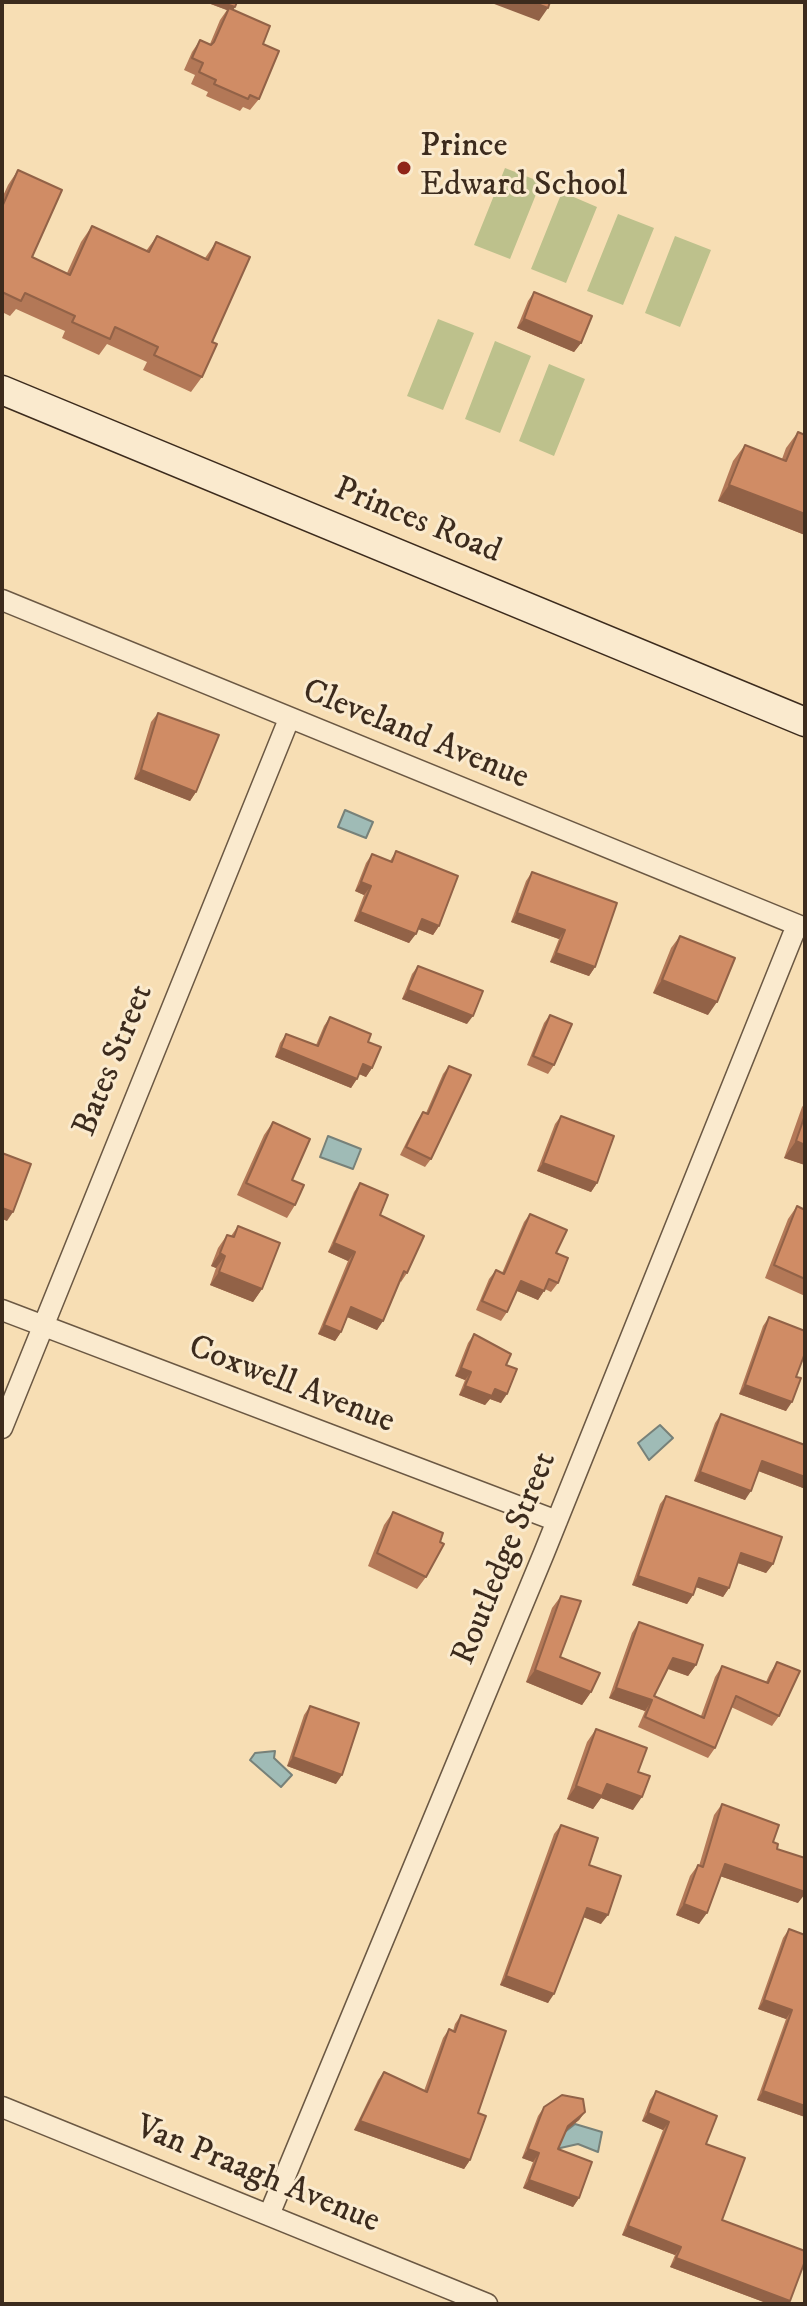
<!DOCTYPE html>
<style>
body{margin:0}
#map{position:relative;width:807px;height:2306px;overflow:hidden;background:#f7deb4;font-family:"IM FELL DW Pica",serif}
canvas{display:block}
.frame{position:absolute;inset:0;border:4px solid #3c2b1d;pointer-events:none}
</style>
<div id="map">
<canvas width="807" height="2306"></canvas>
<div class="frame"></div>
</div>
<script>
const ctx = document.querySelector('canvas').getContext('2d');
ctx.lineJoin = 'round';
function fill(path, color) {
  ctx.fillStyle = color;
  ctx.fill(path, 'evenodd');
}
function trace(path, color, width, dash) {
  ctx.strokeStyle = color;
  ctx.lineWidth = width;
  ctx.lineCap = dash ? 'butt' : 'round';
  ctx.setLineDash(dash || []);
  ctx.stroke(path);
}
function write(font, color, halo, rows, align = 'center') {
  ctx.font = font + ' "IM FELL DW Pica",serif';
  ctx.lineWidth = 6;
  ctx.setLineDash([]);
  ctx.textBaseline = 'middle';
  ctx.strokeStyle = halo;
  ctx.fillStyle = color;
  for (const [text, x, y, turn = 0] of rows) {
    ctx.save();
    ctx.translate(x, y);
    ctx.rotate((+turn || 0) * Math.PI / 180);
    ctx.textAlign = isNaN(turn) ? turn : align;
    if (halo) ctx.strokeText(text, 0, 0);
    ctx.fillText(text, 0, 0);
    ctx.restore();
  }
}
fill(new Path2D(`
 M 505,168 L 541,182 L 510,259 L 474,245 Z
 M 562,192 L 597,207 L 566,283 L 531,269 Z
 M 618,214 L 654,228 L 623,305 L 587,291 Z
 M 675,236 L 711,250 L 680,327 L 645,313 Z
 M 438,319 L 474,333 L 443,410 L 407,396 Z
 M 495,341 L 531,356 L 500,433 L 465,419 Z
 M 549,364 L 585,379 L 554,456 L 519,441 Z`), '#bdc18c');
const water = new Path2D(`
 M 345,810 L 373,822 L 366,838 L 338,827 Z
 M 328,1136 L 361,1149 L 353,1169 L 320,1157 Z
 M 660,1425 L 673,1438 L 649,1460 L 638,1443 Z
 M 275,1751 L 274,1758 L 292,1775 L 281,1787 L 250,1760 L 255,1753 Z
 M 575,2124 L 602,2132 L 598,2152 L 578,2144 L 556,2149 L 561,2135 Z`);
fill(water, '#9fbbb6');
trace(water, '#778179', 2);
const minor = new Path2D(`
 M 2,600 L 805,928
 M 2,1310 L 557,1521
 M 2,1428 L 289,719
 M 2,2107 L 487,2304
 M 269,2215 L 544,1553 L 797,925`);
const secondary = new Path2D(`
 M 2,390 L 805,722`);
trace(minor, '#6b5843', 23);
trace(secondary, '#3c2b1d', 31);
trace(minor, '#faeace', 20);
trace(secondary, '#faeace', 28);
fill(new Path2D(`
 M 208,2 L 237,2 L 233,10 L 263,44 L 259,99 L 250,110 L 243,107 L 240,111 L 206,96 L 208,92 L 191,84 L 195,75 L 184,70 L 192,52 L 200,40 L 210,44 L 220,20 L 227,10 L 208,3 Z
 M 18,170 L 32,257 L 67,273 L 81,242 L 92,226 L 146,251 L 157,236 L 205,258 L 216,242 L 212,342 L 202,377 L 191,392 L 143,370 L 147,362 L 107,344 L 99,355 L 62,338 L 65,331 L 16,309 L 10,316 L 2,312 L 2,198 L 8,185 Z
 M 534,292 L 581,343 L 574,352 L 517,328 L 528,301 Z
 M 798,432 L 805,535 L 718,501 L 733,461 L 745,445 L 782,459 L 786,448 Z
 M 158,713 L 196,792 L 190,801 L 134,779 L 151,722 Z
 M 396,851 L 439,926 L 433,935 L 418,929 L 409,943 L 354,921 L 364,895 L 355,891 L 366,863 L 372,854 L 390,861 Z
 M 532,872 L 595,967 L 589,976 L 550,962 L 559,939 L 511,922 L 526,881 Z
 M 680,936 L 708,1015 L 653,993 L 671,948 Z
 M 418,966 L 467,1024 L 402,999 L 412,974 Z
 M 550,1015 L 554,1065 L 548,1074 L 527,1065 L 544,1023 Z
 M 330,1017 L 368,1042 L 372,1068 L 366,1077 L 359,1074 L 351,1088 L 275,1057 L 280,1043 L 286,1034 L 316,1045 L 324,1026 Z
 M 449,1066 L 431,1159 L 425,1167 L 400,1155 L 417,1121 L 423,1112 L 426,1113 L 443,1074 Z
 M 805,1103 L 805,1165 L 784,1158 L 802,1107 Z
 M 561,1116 L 597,1183 L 591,1192 L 537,1171 L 555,1124 Z
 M 273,1122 L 292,1180 L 295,1205 L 287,1218 L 237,1195 L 264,1135 Z
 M 360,1183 L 380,1215 L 407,1273 L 401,1282 L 400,1281 L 377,1330 L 347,1317 L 341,1332 L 335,1341 L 318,1334 L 348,1261 L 328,1252 L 354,1192 Z
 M 797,1206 L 805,1210 L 805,1296 L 765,1278 L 788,1219 Z
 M 530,1214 L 556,1253 L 558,1283 L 551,1292 L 545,1289 L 538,1300 L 517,1291 L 507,1312 L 501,1321 L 476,1310 L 489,1279 L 496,1270 L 502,1273 L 524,1222 Z
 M 238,1226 L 262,1289 L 253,1302 L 210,1285 L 216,1268 L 211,1266 L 218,1248 L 227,1235 L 231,1236 Z
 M 769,1317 L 796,1377 L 786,1411 L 739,1394 L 763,1326 Z
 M 474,1334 L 506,1365 L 501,1403 L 490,1399 L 485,1405 L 459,1395 L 465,1380 L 455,1376 L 468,1343 Z
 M 721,1414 L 805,1445 L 805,1485 L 803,1488 L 758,1471 L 745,1500 L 694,1481 L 715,1423 Z
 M 666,1496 L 773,1564 L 766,1573 L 738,1563 L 729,1588 L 723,1597 L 696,1587 L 693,1595 L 687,1604 L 632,1585 L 660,1504 Z
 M 393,1512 L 426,1577 L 417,1589 L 368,1566 L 384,1525 Z
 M 561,1596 L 560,1657 L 591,1692 L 582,1705 L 526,1682 L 552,1608 Z
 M 639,1622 L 696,1665 L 688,1676 L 668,1669 L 654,1696 L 701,1716 L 715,1677 L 722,1666 L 766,1682 L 770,1673 L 777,1662 L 779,1716 L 772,1726 L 731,1707 L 715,1748 L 708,1758 L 638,1727 L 645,1711 L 609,1698 L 632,1633 Z
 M 310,1706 L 336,1784 L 287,1766 L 304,1715 Z
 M 596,1729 L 638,1772 L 633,1810 L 601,1798 L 593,1809 L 567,1799 L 587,1742 Z
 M 722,1804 L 773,1842 L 798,1903 L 720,1876 L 699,1924 L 676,1915 L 690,1876 L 698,1865 L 699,1866 L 714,1815 Z
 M 561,1825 L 589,1865 L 601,1924 L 583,1917 L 548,2003 L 500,1985 L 554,1834 Z
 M 789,1929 L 805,1935 L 805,2117 L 757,2100 L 786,2019 L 758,2009 L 783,1938 Z
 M 461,2015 L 478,2113 L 470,2160 L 464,2169 L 354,2130 L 378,2080 L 384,2072 L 424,2091 L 443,2038 L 449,2029 L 453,2031 L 455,2024 Z
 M 656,2091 L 706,2144 L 722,2220 L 790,2301 L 788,2304 L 769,2304 L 670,2267 L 675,2255 L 622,2235 L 663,2130 L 642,2121 L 650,2100 Z
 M 544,2107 L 585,2112 L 579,2120 L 565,2131 L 558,2149 L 579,2198 L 573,2207 L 523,2188 L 533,2162 L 522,2158 L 538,2116 Z`), '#b37857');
fill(new Path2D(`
 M 209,2 L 220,2 L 235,7 L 232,12 L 208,3 Z
 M 489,2 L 532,2 L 548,8 L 539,21 Z
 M 524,319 L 581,343 L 574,352 L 517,328 Z
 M 729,485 L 805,514 L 805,535 L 718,501 Z
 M 141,770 L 196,792 L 190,801 L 134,779 Z
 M 361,882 L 371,886 L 364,895 L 355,891 Z
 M 360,912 L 416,934 L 409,943 L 354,921 Z
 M 517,913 L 565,930 L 559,939 L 511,922 Z
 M 422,919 L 439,926 L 433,935 L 415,928 Z
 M 556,953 L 595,967 L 589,976 L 550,962 Z
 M 662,980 L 717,1002 L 708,1015 L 653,993 Z
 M 408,990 L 473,1016 L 467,1024 L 402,999 Z
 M 281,1048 L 357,1079 L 351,1088 L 275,1057 Z
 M 363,1064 L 372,1068 L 366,1077 L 357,1073 Z
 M 796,1141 L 805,1145 L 805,1165 L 784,1158 Z
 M 543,1163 L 597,1183 L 591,1192 L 537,1171 Z
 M 2,1208 L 13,1212 L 7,1221 L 2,1219 Z
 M 334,1243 L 355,1252 L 348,1261 L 328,1252 Z
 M 220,1253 L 225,1256 L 216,1268 L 211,1266 Z
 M 219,1272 L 262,1289 L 253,1302 L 210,1285 Z
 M 521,1281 L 544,1291 L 538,1300 L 515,1290 Z
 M 351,1307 L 383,1321 L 377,1330 L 345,1316 Z
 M 324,1325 L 341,1332 L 335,1341 L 318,1334 Z
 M 461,1368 L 471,1372 L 465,1380 L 455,1376 Z
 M 745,1385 L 792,1402 L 786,1411 L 739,1394 Z
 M 465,1386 L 495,1389 L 507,1394 L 501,1403 L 490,1399 L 485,1405 L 459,1395 Z
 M 762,1461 L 805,1477 L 805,1485 L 803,1488 L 756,1470 Z
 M 700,1472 L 751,1491 L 745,1500 L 694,1481 Z
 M 741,1553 L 773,1564 L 766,1573 L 735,1562 Z
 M 638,1576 L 693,1595 L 687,1604 L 632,1585 Z
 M 699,1578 L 729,1588 L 723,1597 L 693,1586 Z
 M 673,1658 L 696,1665 L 688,1676 L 666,1668 Z
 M 535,1670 L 591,1692 L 582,1705 L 526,1682 Z
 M 616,1688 L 652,1700 L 645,1711 L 609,1698 Z
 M 293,1757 L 342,1775 L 336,1784 L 287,1766 Z
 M 607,1784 L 642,1797 L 633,1810 L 601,1798 L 593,1809 L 567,1799 L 576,1786 Z
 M 725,1864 L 805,1892 L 805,1894 L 798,1903 L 717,1875 Z
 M 684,1904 L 707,1913 L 699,1924 L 676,1915 Z
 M 587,1908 L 608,1915 L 601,1924 L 581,1916 Z
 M 506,1976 L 554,1994 L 548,2003 L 500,1985 Z
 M 764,2000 L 792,2010 L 786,2019 L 758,2009 Z
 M 763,2091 L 805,2106 L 805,2117 L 757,2100 Z
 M 585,2112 L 579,2120 L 561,2135 L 568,2126 Z
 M 648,2113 L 669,2122 L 663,2130 L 642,2121 Z
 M 360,2121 L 470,2160 L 464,2169 L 354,2130 Z
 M 528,2149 L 539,2153 L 533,2162 L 522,2158 Z
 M 529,2180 L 579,2198 L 573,2207 L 523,2188 Z
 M 628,2226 L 681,2247 L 675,2255 L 622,2235 Z
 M 676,2258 L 790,2301 L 788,2304 L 769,2304 L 670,2267 Z`), '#926247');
const building = new Path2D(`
 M 220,2 L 237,2 L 235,7 Z
 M 532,2 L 550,2 L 548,8 Z
 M 229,8 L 270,26 L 263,44 L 279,51 L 259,99 L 250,95 L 248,99 L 214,84 L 216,80 L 199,72 L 203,63 L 192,58 L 200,40 L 211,45 L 214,42 Z
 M 18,170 L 62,190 L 32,257 L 70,275 L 92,226 L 149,252 L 157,236 L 208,260 L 216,242 L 250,257 L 212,342 L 217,344 L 202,377 L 154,355 L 158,347 L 115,327 L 110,339 L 72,322 L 75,316 L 25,293 L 21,301 L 2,292 L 2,207 Z
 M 534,292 L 592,316 L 581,343 L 524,319 Z
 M 798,432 L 805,435 L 805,514 L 729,485 L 745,445 L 786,461 Z
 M 158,713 L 219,735 L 196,792 L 141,770 Z
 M 396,851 L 458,876 L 439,926 L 422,919 L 416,934 L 360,912 L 371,886 L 361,882 L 372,854 L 392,862 Z
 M 532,872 L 617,903 L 595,967 L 556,953 L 565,930 L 517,913 Z
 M 680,936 L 735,958 L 717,1002 L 662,980 Z
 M 418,966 L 483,991 L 473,1016 L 408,990 Z
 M 550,1015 L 572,1024 L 554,1065 L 533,1056 Z
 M 330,1017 L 371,1034 L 368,1042 L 381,1047 L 372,1068 L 363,1064 L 357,1079 L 281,1048 L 286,1034 L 318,1046 Z
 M 449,1066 L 471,1075 L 431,1159 L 406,1147 L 423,1112 L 428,1114 Z
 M 805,1115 L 805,1145 L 796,1141 Z
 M 561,1116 L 614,1136 L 597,1183 L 543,1163 Z
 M 273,1122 L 310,1139 L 292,1180 L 304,1185 L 295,1205 L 246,1183 Z
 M 2,1153 L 31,1164 L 13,1212 L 2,1208 Z
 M 360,1183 L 388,1195 L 380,1215 L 424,1236 L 407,1273 L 404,1271 L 383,1321 L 351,1307 L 341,1332 L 324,1325 L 355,1252 L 334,1243 Z
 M 797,1206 L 805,1210 L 805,1279 L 774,1265 Z
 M 530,1214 L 567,1230 L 556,1253 L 568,1258 L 558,1283 L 549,1279 L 544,1291 L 521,1281 L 507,1312 L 482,1301 L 496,1270 L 504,1274 Z
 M 238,1226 L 280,1243 L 262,1289 L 219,1272 L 225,1256 L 220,1253 L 227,1235 L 234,1237 Z
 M 769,1317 L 805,1331 L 805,1353 L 796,1377 L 801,1378 L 792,1402 L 745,1385 Z
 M 474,1334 L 511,1354 L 506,1365 L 517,1369 L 507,1394 L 495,1389 L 492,1396 L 465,1386 L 471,1372 L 461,1368 Z
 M 721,1414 L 805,1445 L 805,1477 L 762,1461 L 751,1491 L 700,1472 Z
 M 666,1496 L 782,1537 L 773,1564 L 741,1553 L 729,1588 L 699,1578 L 693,1595 L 638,1576 Z
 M 393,1512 L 443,1533 L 440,1542 L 444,1544 L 426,1577 L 377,1553 Z
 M 561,1596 L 581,1601 L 560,1657 L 600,1673 L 591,1692 L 535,1670 Z
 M 639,1622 L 703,1645 L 696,1665 L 673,1658 L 654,1696 L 704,1718 L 722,1666 L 768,1683 L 777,1662 L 800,1671 L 779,1716 L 736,1696 L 715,1748 L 645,1717 L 652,1700 L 616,1688 Z
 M 310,1706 L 359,1723 L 342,1775 L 293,1757 Z
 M 596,1729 L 647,1748 L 638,1772 L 650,1776 L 642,1797 L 607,1784 L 602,1796 L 576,1786 Z
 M 722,1804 L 779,1825 L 773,1842 L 778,1844 L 777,1849 L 805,1858 L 805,1892 L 725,1864 L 707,1913 L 684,1904 L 698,1865 L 703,1867 Z
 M 561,1825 L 598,1838 L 589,1865 L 621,1876 L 608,1915 L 587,1908 L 554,1994 L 506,1976 Z
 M 789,1929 L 805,1935 L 805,2106 L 763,2091 L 792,2010 L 764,2000 Z
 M 461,2015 L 506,2031 L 478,2113 L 486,2116 L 470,2160 L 360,2121 L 384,2072 L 427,2092 L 449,2029 L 455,2032 Z
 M 656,2091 L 717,2116 L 706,2144 L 745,2158 L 722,2220 L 805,2251 L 805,2261 L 790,2301 L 676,2258 L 681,2247 L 628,2226 L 669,2122 L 648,2113 Z
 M 562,2095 L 583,2099 L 585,2112 L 568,2126 L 558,2149 L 592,2162 L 579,2198 L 529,2180 L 539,2153 L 528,2149 L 544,2107 Z`);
fill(building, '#d08c65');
trace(building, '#926247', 2);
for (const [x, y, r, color] of [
 [404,168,8,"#8f2418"]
]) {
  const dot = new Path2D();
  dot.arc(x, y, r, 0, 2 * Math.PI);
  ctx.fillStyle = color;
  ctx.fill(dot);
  trace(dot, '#faeace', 3);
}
write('34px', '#3c2b1d', '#faeace', [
 ["Prince",420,148],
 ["Edward School",420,187]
], 'left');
write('34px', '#3c2b1d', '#faeace', [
 ["Princes Road",417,522,22],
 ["Cleveland Avenue",415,736,22],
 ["Bates Street",115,1061,-68],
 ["Coxwell Avenue",291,1386,21],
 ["Routledge Street",506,1559,-68],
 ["Van Praagh Avenue",257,2176,22]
]);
</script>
